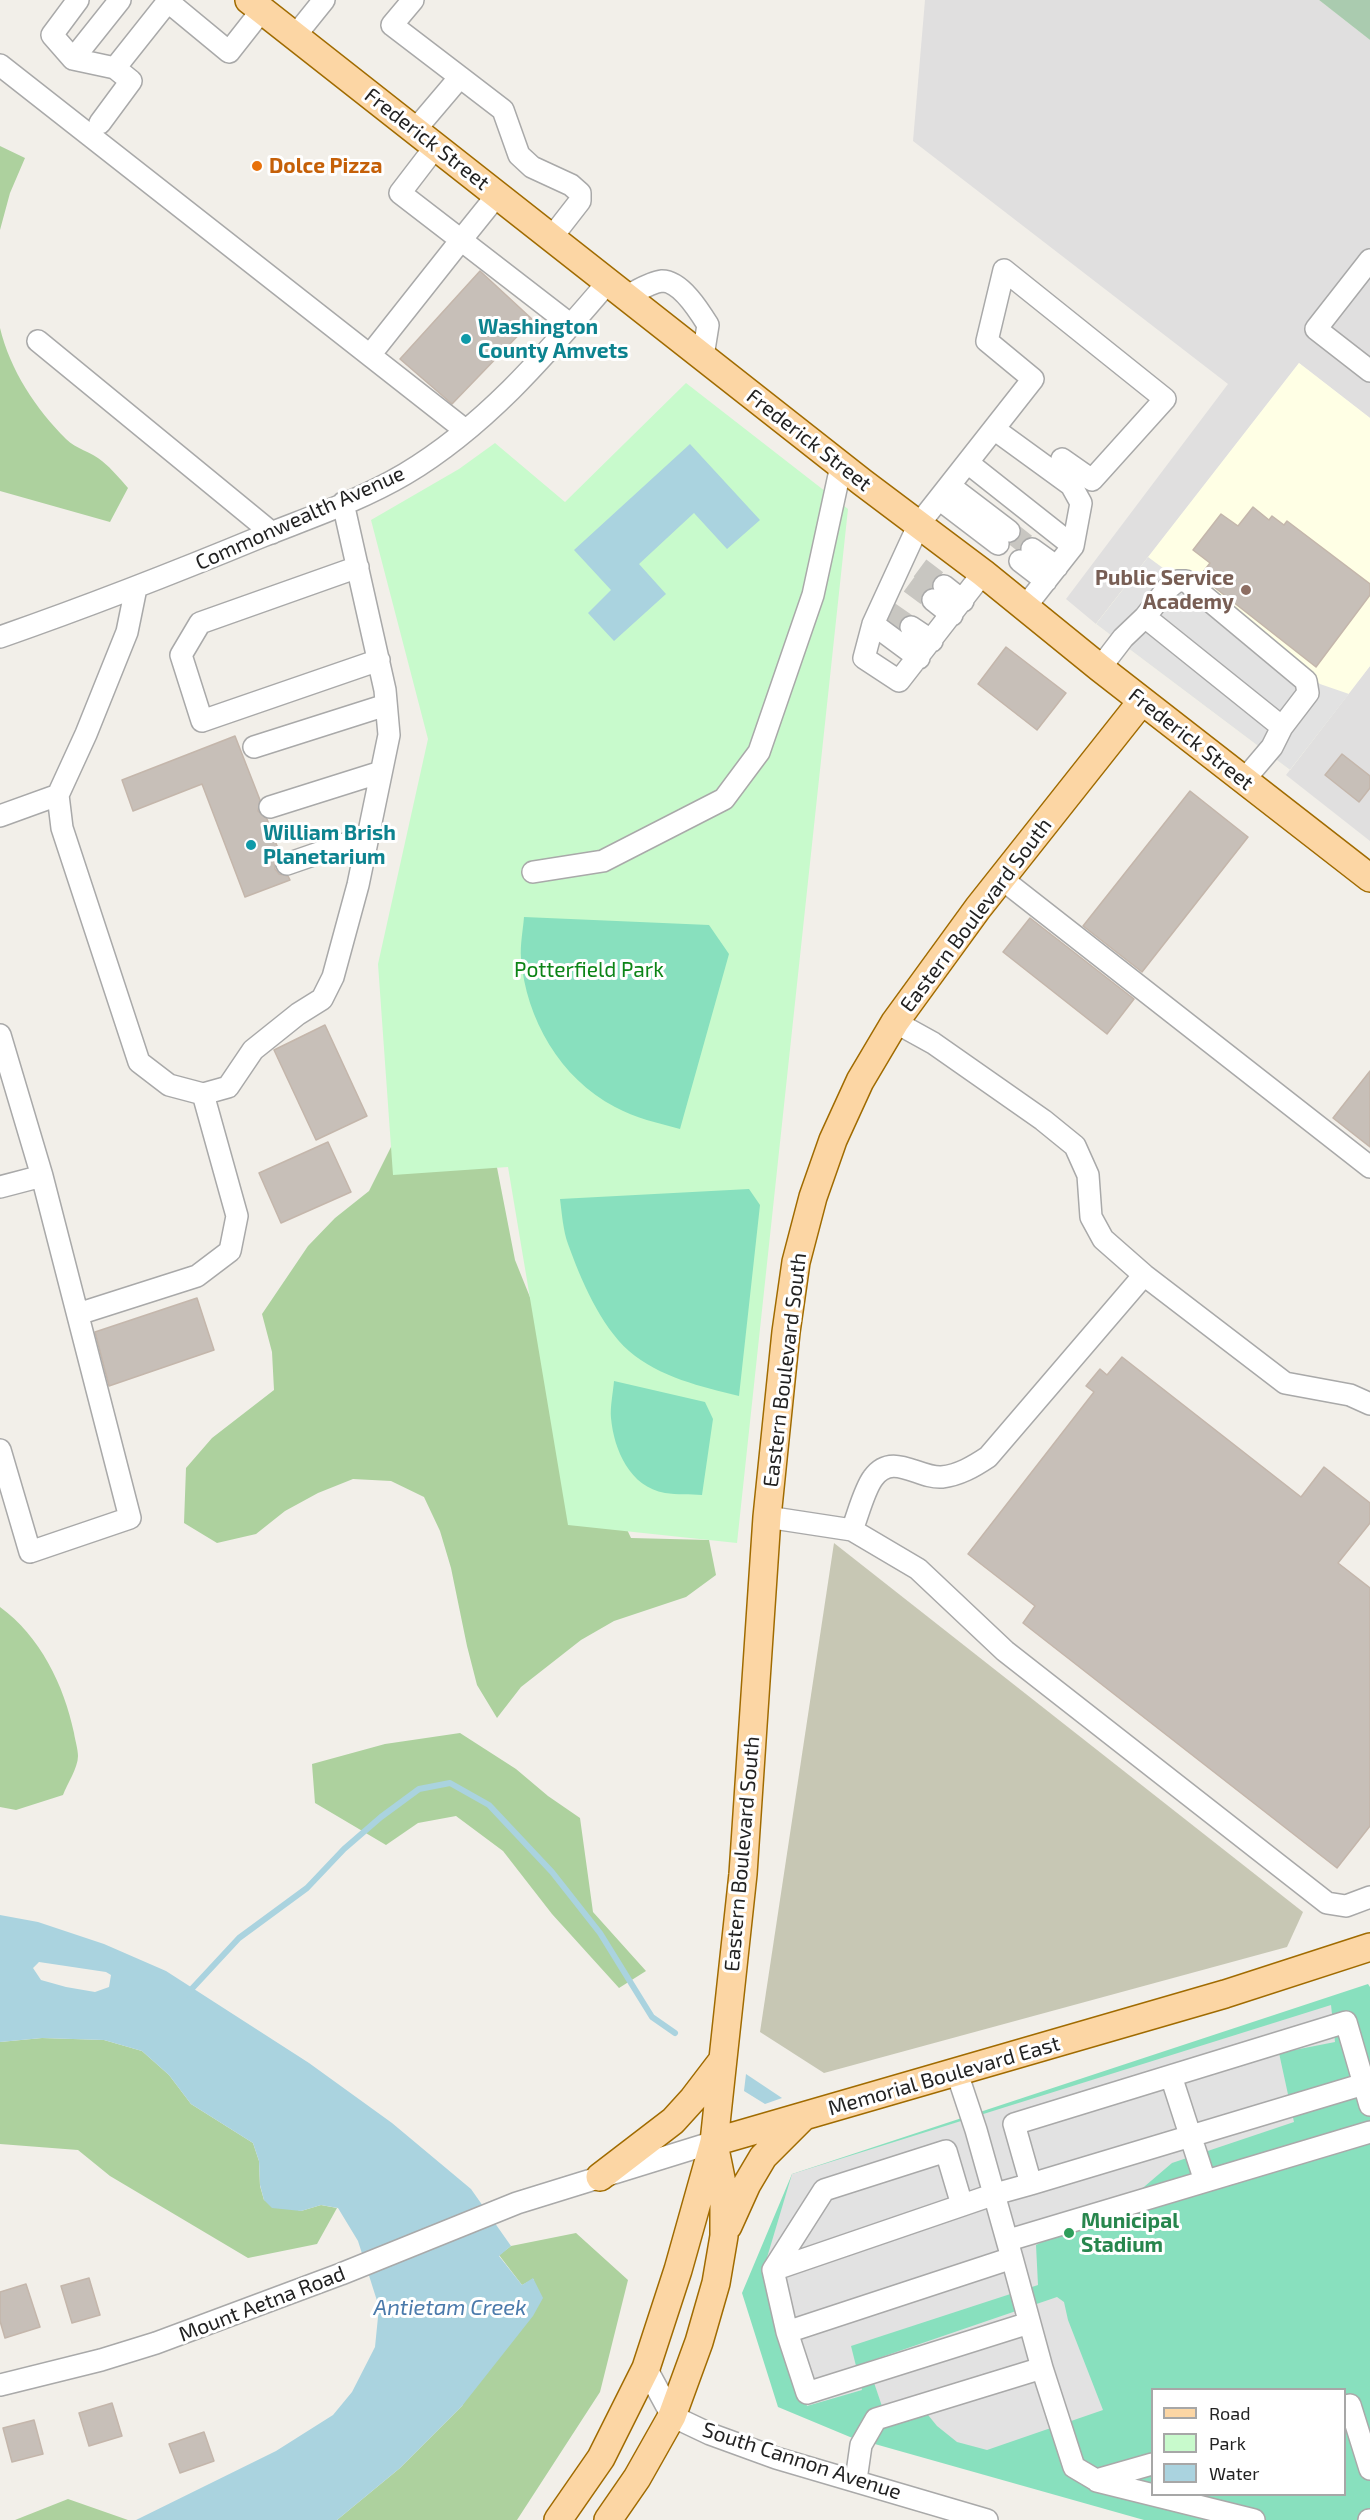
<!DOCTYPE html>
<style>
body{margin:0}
#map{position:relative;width:1370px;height:2520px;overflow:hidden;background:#f2efe9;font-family:"Exo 2",sans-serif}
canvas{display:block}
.legend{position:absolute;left:1151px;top:2388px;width:195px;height:108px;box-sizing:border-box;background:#fff;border:2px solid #a7a7a7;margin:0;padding:8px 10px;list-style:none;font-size:18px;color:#222}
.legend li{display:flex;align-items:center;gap:12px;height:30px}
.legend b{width:30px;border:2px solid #a7a7a7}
</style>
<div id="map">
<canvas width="1370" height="2520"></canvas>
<ul class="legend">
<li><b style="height:8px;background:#fcd6a4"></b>Road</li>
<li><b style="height:16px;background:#c8facc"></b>Park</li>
<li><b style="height:16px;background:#aad3df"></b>Water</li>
</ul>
</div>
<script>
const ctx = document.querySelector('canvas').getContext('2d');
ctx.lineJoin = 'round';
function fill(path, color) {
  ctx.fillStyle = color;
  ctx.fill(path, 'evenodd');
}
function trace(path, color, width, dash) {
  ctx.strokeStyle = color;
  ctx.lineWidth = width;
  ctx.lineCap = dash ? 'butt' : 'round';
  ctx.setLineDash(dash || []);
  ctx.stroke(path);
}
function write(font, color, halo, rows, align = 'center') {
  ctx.font = font + ' "Exo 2",sans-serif';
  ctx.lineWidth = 6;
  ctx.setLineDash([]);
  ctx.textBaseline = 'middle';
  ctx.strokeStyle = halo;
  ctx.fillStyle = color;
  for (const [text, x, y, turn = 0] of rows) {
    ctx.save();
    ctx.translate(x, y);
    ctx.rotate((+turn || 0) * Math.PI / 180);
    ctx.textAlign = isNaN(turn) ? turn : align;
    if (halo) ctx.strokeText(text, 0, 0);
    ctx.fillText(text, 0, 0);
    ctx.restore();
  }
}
fill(new Path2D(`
 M 925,0 L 1319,0 L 1370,40 L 1370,418 L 1299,363 L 1096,624 L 1066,599 L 1228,384 L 913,141 Z
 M 1370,666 L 1370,841 L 1286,775 Z`), '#e0dfdf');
fill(new Path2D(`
 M 1299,363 L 1370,418 L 1370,666 L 1290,770 L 1096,624 Z`), '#ffffe5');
fill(new Path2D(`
 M 834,1543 L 1303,1912 L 1287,1947 L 824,2073 L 760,2032 Z`), '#c7c7b4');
fill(new Path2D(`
 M 0,146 L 25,158 L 10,193 L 0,230 Z
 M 0,328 C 10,370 36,409 66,439 C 76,449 92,452 102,461 C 112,469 120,479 128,488 L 110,522 L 0,491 Z
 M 439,1051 L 486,1111 L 515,1260 L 604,1481 L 631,1538 L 709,1540 L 716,1575 L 686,1597 L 614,1621 L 581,1640 L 521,1687 L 497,1718 L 477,1685 L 467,1646 L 451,1568 L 440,1531 L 424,1497 L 391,1481 L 353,1479 L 318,1493 L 285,1511 L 256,1534 L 217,1543 L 184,1523 L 186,1468 L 212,1438 L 274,1390 L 272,1352 L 262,1314 L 308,1246 L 335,1218 L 369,1191 Z
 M 0,1607 C 40,1636 64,1685 74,1733 C 75,1740 78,1749 78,1756 C 78,1768 67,1784 63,1795 L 16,1810 L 0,1807 Z
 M 460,1733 L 516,1769 L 548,1796 L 580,1818 L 593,1912 L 646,1971 L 619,1988 L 552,1914 L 503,1851 L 456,1816 L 418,1823 L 386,1845 L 315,1803 L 312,1764 L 385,1744 Z
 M 42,2038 L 104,2040 L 142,2051 L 169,2075 L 191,2104 L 253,2143 L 259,2161 L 260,2186 L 264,2200 L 301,2211 L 321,2205 L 337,2208 L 317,2244 L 248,2258 L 110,2176 L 78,2150 L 0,2144 L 0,2042 Z
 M 576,2233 L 628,2280 L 600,2392 L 517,2520 L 337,2520 L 400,2468 L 462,2406 L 534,2279 L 522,2285 L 499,2255 L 511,2246 Z
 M 68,2499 L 128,2520 L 15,2520 Z`), '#add19e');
fill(new Path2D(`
 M 1319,0 L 1370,0 L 1370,40 Z`), '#aacbaf');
fill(new Path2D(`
 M 686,383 L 848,509 L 737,1543 L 568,1525 L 508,1167 L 393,1175 L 378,964 L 428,739 L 371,520 L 459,469 L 495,443 L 565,502 Z`), '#c8facc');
fill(new Path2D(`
 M 524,917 L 709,925 L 729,954 L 680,1129 C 658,1123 635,1118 615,1107 C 560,1078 526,1019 521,958 C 520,945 523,930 524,917 Z
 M 749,1189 L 760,1205 L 739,1396 C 702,1387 659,1377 629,1351 C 600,1325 581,1280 568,1244 C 563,1230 562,1214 560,1199 Z
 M 614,1381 L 705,1402 L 713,1419 L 702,1495 C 690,1494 677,1495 665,1493 C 630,1487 614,1450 611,1418 C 610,1407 613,1393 614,1381 Z
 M 1368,1984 L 1370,1987 L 1370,2520 L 1144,2520 L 850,2437 L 778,2407 L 742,2293 L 792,2174 ZM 1152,2390 L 1344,2390 L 1344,2494 L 1152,2494 Z`), '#88e0be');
fill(new Path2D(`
 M 1148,557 L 1320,684 L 1349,694 L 1290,770 L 1096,624 Z
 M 1331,2005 L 1335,2042 L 1279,2053 L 1294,2122 L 1172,2163 L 1131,2198 L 1036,2245 L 1038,2285 L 851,2346 L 862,2390 L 807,2406 L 763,2271 L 792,2174 Z
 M 1057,2297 L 1064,2302 L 1068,2320 L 1103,2410 L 987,2450 L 957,2442 L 937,2426 L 924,2410 L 888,2424 L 867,2362 Z`), '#e2e2e2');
fill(new Path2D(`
 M 690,444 L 760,520 L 727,549 L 694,513 L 639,564 L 666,594 L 614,641 L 588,613 L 611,590 L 574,550 Z
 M 0,1915 L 38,1922 L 104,1944 L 166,1971 L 309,2063 L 392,2123 L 471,2189 L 511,2246 L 499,2256 L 522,2285 L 533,2278 L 543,2298 L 533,2316 L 462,2406 L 400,2468 L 337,2520 L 136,2520 L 276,2451 L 333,2415 L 352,2392 L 375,2347 L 379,2307 L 358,2241 L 338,2208 L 321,2205 L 301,2211 L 272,2208 L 264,2200 L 260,2185 L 259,2161 L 253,2143 L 191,2104 L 169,2075 L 142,2051 L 104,2040 L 42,2038 L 0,2042 ZM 39,1962 L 106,1972 L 111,1975 L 109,1987 L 95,1992 L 66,1987 L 41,1980 L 33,1968 Z
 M 746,2074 L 782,2098 L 765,2104 L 744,2091 Z`), '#aad3df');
trace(new Path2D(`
 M 187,1994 L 239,1938 L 307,1888 L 344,1849 L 381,1817 L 419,1789 L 450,1783 L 489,1805 L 552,1872 L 600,1933 L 652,2017 L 675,2033`), '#aad3df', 6);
const building = new Path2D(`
 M 480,271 L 533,320 L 452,404 L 400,359 Z
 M 1253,507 L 1269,520 L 1272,516 L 1284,525 L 1287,521 L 1370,584 L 1370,595 L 1316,667 L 1200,576 L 1210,563 L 1193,550 L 1221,514 L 1238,526 Z
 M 1006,647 L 1066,693 L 1037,730 L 978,684 Z
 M 235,736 L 260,800 L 258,811 L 267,819 L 280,854 L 275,861 L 275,869 L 279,874 L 288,876 L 290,880 L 245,897 L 202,784 L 133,811 L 122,780 Z
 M 1342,754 L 1370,776 L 1370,788 L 1359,802 L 1325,775 Z
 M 1190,791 L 1248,837 L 1142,972 L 1083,926 Z
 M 1030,918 L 1134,999 L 1107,1034 L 1003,952 Z
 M 325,1025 L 367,1116 L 316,1140 L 274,1050 Z
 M 1370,1071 L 1370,1147 L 1333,1118 Z
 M 328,1142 L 351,1192 L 281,1223 L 259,1173 Z
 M 197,1298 L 214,1350 L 109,1386 L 95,1332 Z
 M 1122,1357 L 1301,1497 L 1324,1467 L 1370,1503 L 1370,1523 L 1338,1563 L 1370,1588 L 1370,1826 L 1337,1868 L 1023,1623 L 1035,1606 L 968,1554 L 1094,1392 L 1086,1386 L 1100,1369 L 1107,1375 Z
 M 89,2278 L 100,2315 L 72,2323 L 61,2286 Z
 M 26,2284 L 40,2327 L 5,2338 L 0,2321 L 0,2292 Z
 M 112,2403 L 122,2436 L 89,2446 L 79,2413 Z
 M 34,2420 L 43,2454 L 12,2462 L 3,2428 Z
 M 204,2432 L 214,2461 L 180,2473 L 169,2444 Z`);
fill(building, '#c7bfb8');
trace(building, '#c4b6ab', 1.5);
trace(new Path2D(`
 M 1009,531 L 1032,549
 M 920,568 L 944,586
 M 910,583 L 933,600
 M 889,612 L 911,627`), '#c8c6c1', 21, [21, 10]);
const minor = new Path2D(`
 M 78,0 L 52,35 L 73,59 L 115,68 L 169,0
 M 166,0 L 229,52 L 262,10
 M 413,0 L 392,25 L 460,77 L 415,130
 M 295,36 L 324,0
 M 73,59 L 120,0
 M 0,65 L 465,430
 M 460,77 L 503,110 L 519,155 L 532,167 L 571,185 L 580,193 L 580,201 L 552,237
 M 100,123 L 131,81 L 115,68
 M 436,146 L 400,193 L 461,240 L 498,194
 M 1370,260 L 1316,329 L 1370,371
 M 627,296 C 637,291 651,282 662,281 C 681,281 700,312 708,325 L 703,356
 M 38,341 L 272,533
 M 370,355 L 461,240 L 571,325
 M 994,429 L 1071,485 L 1081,503 L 1073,546
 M 968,463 L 1073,546 L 1025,607
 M 950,486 L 1009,531
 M 939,499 L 998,544
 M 1032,549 L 1057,567
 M 1020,561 L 1046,581
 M 358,567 L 200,623 L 181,655 L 202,721 L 379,660
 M 983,573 L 899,681 L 864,658 L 873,624 L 919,524 L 1033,379 L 987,341 L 1004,270 L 1165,399 L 1092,480 L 1062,459
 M 944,586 L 963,601
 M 136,588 L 127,632 L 86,734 L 58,795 L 62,828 L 139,1062 L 169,1085 L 203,1094 L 228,1087 L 253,1050 L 298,1014 L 322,999 L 333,977 L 358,885 L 389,735 L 385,690 L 343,503
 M 933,600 L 952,615
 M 1145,617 L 1282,727
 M 873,624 L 919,658
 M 911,627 L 932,641
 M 0,637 C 89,606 176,572 263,536 C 311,517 361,500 405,474 C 487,425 548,352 609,281
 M 1100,668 L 1123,638 L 1145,617 L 1166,590 L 1177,581 L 1186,581 L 1306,681 L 1308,693 L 1282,727 L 1272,747 L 1244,780
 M 254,747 L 386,705
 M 270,807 L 381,772
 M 0,816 L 58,795
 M 287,864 L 368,836
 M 533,872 L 603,861 L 724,799 L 759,752 L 813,595 L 841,466
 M 1002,879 L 1370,1167
 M 895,1022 L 933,1043 L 1043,1120 L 1075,1146 L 1088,1175 L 1091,1217 L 1103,1239 L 1144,1275 L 1285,1383 L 1350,1395 L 1370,1404
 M 0,1035 L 42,1176 L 0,1187
 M 78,1314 L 197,1276 L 230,1251 L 237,1216 L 203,1094
 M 0,1450 L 30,1552 L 130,1518 L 42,1176
 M 767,1517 L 852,1530 L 918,1569 L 1005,1651 L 1327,1903 L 1346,1906 L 1370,1897
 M 852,1530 C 858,1515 864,1490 873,1478 C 892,1451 919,1479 942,1477 C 959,1475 973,1467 988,1457 L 1144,1275
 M 1171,2076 L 1205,2181
 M 1364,2084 L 1370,2105
 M 962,2205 L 946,2151 L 824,2190 L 773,2270 L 787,2332 L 807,2393 L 1029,2323
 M 1009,2240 L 1370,2132
 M 773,2270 L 995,2194 L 1031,2184 L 1364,2084 L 1346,2022 L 1014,2124 L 1031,2184
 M 787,2332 L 1012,2258 L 976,2130 L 957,2073
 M 646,2368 L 672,2416 L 710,2434 L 776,2458 L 987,2520
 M 1042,2368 L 1074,2467 L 1096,2480 L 1152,2464
 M 0,2385 L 101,2360 L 156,2343 L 341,2274 L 517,2203 L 714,2142
 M 1344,2406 L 1350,2405 L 1370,2469
 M 856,2480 L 861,2445 L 876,2419 L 1042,2368 L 1012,2258
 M 1097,2481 L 1254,2520
 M 1369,2520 L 1370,2520`);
const major = new Path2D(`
 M 249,0 L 862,482 L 983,573 L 1100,668 L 1370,878
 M 714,2142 L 1225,1994 L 1370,1947
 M 600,2177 L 673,2121 L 693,2099 L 722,2061
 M 728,2226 L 747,2184 L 763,2157 L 804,2116
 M 558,2520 L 601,2458 L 646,2368 L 678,2270 L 714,2142 L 743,1874 L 767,1517 L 786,1332 L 796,1262 L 813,1197 L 833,1140 L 860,1081 L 895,1022 L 978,908 L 1142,701
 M 608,2520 L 637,2478 L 672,2416 L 699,2342 L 716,2283 L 724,2236 L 724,2193 L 715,2149`);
trace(minor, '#a9a9a9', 24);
trace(major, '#a06b00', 30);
trace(minor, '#fff', 21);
trace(major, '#fcd6a4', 27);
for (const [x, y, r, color] of [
 [257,166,6,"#e8710a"],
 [466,339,6,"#0f9aa8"],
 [1246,590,6,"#8d6e63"],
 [251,845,6,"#0f9aa8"],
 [1069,2233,6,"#2e9e5b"]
]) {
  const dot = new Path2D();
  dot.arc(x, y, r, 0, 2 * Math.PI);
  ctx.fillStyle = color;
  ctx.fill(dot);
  trace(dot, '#fff', 2);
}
write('21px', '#222', '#fff', [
 ["Frederick Street",427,139,38],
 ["Frederick Street",809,440,38],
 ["Commonwealth Avenue",300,518,-24],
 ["Frederick Street",1191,739,38],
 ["Eastern Boulevard South",976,915,-53],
 ["Eastern Boulevard South",785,1370,-83],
 ["Eastern Boulevard South",742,1854,-85],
 ["Memorial Boulevard East",944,2076,-16],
 ["Mount Aetna Road",262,2304,-21],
 ["South Cannon Avenue",802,2461,18]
]);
write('bold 21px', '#c56008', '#fff', [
 ["Dolce Pizza",269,166]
], 'left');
write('bold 21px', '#0d838f', '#fff', [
 ["Washington",478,327],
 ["County Amvets",478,351],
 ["William Brish",263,833],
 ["Planetarium",263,857]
], 'left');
write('bold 21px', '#785e54', '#fff', [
 ["Public Service",1234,578],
 ["Academy",1234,602]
], 'right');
write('21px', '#0c8416', '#fff', [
 ["Potterfield Park",589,970]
]);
write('bold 21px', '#27864d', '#fff', [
 ["Municipal",1081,2221],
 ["Stadium",1081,2245]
], 'left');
write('italic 22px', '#4a7aab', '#fff', [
 ["Antietam Creek",450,2308]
]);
</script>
